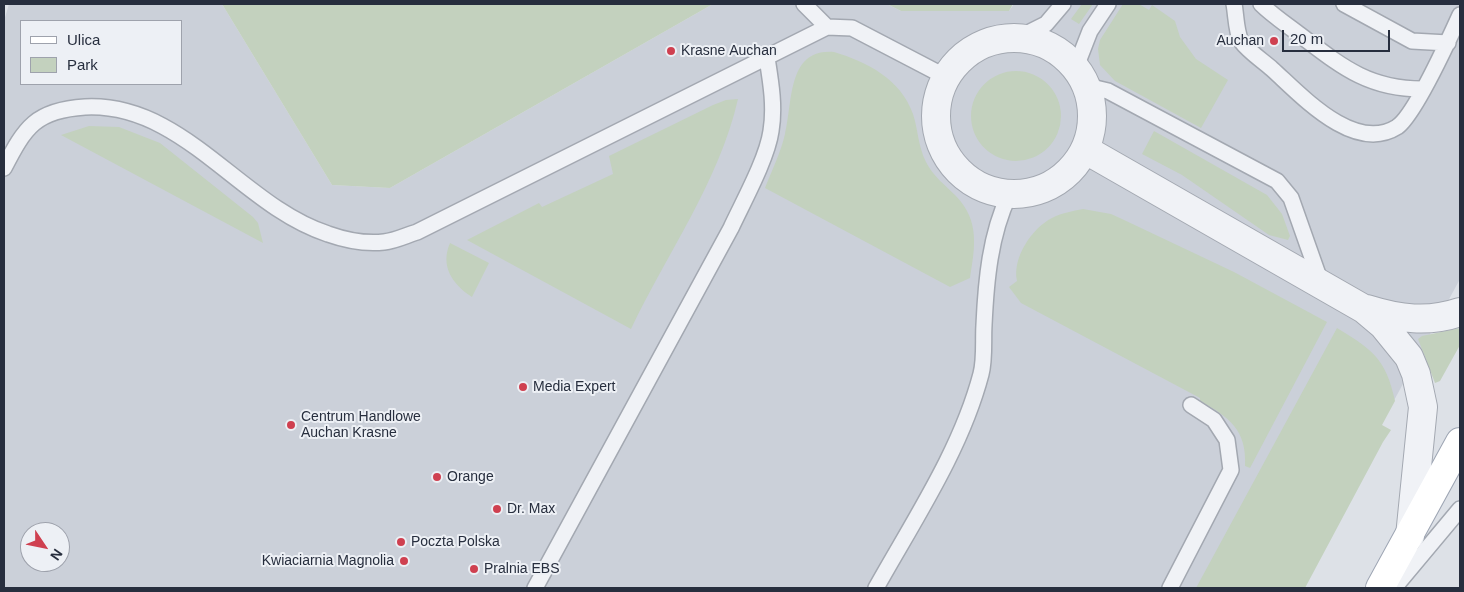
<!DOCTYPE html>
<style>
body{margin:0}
#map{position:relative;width:1464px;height:592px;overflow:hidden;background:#dde1e7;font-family:Arial,sans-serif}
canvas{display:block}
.frame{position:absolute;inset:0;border:5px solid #272e3e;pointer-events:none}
.legend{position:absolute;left:20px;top:20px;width:162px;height:65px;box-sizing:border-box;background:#edf0f5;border:1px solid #9ea2ac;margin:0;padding:6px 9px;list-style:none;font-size:15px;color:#272e3e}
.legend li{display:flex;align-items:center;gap:10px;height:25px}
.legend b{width:25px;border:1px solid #9ea2ac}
.north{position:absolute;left:20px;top:522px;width:50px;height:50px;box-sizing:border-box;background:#edf0f5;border:1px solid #9ea2ac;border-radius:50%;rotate:124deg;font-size:14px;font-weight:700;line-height:20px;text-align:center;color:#272e3e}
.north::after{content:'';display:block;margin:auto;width:18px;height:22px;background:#cf4050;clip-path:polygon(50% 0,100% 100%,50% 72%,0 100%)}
.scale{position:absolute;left:1282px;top:30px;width:108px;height:22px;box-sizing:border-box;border:2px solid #272e3e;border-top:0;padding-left:6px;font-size:15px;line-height:18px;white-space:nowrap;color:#272e3e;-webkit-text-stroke:4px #edf0f5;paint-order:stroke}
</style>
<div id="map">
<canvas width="1464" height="592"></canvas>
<div class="frame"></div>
<ul class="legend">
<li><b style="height:6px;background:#fff"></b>Ulica</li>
<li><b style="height:14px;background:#c3d1be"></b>Park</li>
</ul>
<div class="north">N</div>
<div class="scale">20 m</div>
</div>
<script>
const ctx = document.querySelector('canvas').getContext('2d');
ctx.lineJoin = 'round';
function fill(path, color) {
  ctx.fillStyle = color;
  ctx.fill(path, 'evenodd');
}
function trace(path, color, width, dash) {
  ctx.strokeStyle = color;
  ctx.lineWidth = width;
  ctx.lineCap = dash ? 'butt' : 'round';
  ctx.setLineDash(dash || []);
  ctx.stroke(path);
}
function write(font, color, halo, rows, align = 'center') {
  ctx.font = font + ' Arial,sans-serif';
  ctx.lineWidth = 4;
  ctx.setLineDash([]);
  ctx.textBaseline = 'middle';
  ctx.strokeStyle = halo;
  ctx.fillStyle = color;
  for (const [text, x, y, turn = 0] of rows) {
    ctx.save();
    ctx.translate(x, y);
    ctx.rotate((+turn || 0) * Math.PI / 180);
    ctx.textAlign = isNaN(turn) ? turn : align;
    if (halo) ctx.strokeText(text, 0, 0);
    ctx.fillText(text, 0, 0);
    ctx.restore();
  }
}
fill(new Path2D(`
 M 9,4 L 222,4 L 332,185 L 390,188 L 713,4 L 887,4 L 901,11 L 1009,11 L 1014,4 L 1460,4 L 1460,279 L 1292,588 L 4,588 L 4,21 ZM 21,21 L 181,21 L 181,84 L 21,84 ZM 30,532 L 60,532 L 60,562 L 30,562 Z`), '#cbd0d9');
fill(new Path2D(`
 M 222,4 L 713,4 L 390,188 L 332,185 Z
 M 887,4 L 1013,4 L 1009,11 L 901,11 Z
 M 1082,4 L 1093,4 L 1079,24 L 1071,19 Z
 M 1123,4 L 1139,4 L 1149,10 L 1152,5 L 1175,21 L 1180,37 L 1196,59 L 1228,80 L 1201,128 L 1115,81 L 1100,65 L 1098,49 L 1100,40 Z
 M 834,52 C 867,62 901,79 913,114 C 918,129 918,146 926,162 C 933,176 945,185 956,196 C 980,221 975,247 970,278 L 950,287 L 765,188 C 772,170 781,152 785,134 C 793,102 787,48 834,52 Z
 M971 116a45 45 0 1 1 90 0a45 45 0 1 1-90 0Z
 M 738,99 C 719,182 667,253 631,329 L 467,240 L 539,203 L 542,207 L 613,174 L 609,156 L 713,105 L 726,100 Z
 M 89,126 L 119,127 L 160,143 L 253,217 L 258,223 L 263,243 L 61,135 Z
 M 1154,131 L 1267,195 L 1282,214 L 1290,236 L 1288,240 L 1269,235 L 1182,175 L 1142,154 Z
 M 1083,209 L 1111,214 L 1122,219 L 1234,272 L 1327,322 L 1250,468 L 1245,466 C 1247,430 1229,417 1200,401 L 1200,398 L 1021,303 L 1009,287 L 1017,281 C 1012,258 1032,228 1052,218 C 1061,213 1073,211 1083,209 Z
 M 450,243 L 489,263 L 472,297 C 452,284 440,266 450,243 Z
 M 1337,328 C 1373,350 1386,359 1395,401 L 1382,425 L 1391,430 L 1383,442 L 1305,588 L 1196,588 Z
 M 1460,328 L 1460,345 L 1440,381 L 1435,383 L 1418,339 L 1422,336 Z`), '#c3d1be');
const service = new Path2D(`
 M 804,4 L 827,27
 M 1234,4 C 1236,14 1236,32 1241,41 C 1248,51 1263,61 1272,69 C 1301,95 1354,154 1397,127 C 1415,115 1450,37 1460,15
 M 1261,4 C 1272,15 1287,25 1300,35 C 1341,66 1368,89 1422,89
 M 1344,4 L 1412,41 L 1448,43
 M 1020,37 L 1046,24 L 1063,4
 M 1076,67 L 1090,31 L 1108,4
 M 1087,86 L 1108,91 L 1277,181 L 1291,198 L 1321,283
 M 4,168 C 25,127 36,110 85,107 C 183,102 241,206 328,234 C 345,240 366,244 384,242 C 395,241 407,235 417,232 L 827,27 L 852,28 L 946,77
 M 535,588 L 731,228 C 743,202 767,159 771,131 C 775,107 771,83 767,58
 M 876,588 C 914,520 961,450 981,374 C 985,359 983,340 984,325 C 986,281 990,235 1009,195
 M 1170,588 L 1231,470 L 1227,440 L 1214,420 L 1191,405
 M 1394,588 L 1460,509`);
const minor = new Path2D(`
 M936 116a78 78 0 1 1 156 0a78 78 0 1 1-156 0Z
 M 1086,150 L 1364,309 L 1383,325 L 1409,357 L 1416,374 L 1423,407 L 1410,536
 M 1367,309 C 1399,319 1428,323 1460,312`);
const primary = new Path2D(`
 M 1380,588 L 1460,442`);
trace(service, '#a3a8b1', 18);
trace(minor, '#a3a8b1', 30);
trace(primary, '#9da5b3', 30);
trace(service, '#f0f2f6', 15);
trace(minor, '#f0f2f6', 28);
trace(primary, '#fff', 28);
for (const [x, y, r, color] of [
 [1274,41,5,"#cf4050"],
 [671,51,5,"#cf4050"],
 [523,387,5,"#cf4050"],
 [291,425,5,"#cf4050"],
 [437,477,5,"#cf4050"],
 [497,509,5,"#cf4050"],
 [401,542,5,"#cf4050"],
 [404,561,5,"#cf4050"],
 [474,569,5,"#cf4050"]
]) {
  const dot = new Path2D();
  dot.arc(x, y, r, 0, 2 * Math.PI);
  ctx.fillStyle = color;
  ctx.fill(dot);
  trace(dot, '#edf0f5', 2);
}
write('14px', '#272e3e', '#edf0f5', [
 ["Auchan",1264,41,"right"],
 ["Krasne Auchan",681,51],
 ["Media Expert",533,387],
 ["Centrum Handlowe",301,417],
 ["Auchan Krasne",301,433],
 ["Orange",447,477],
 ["Dr. Max",507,509],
 ["Poczta Polska",411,542],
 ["Kwiaciarnia Magnolia",394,561,"right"],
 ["Pralnia EBS",484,569]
], 'left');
</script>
